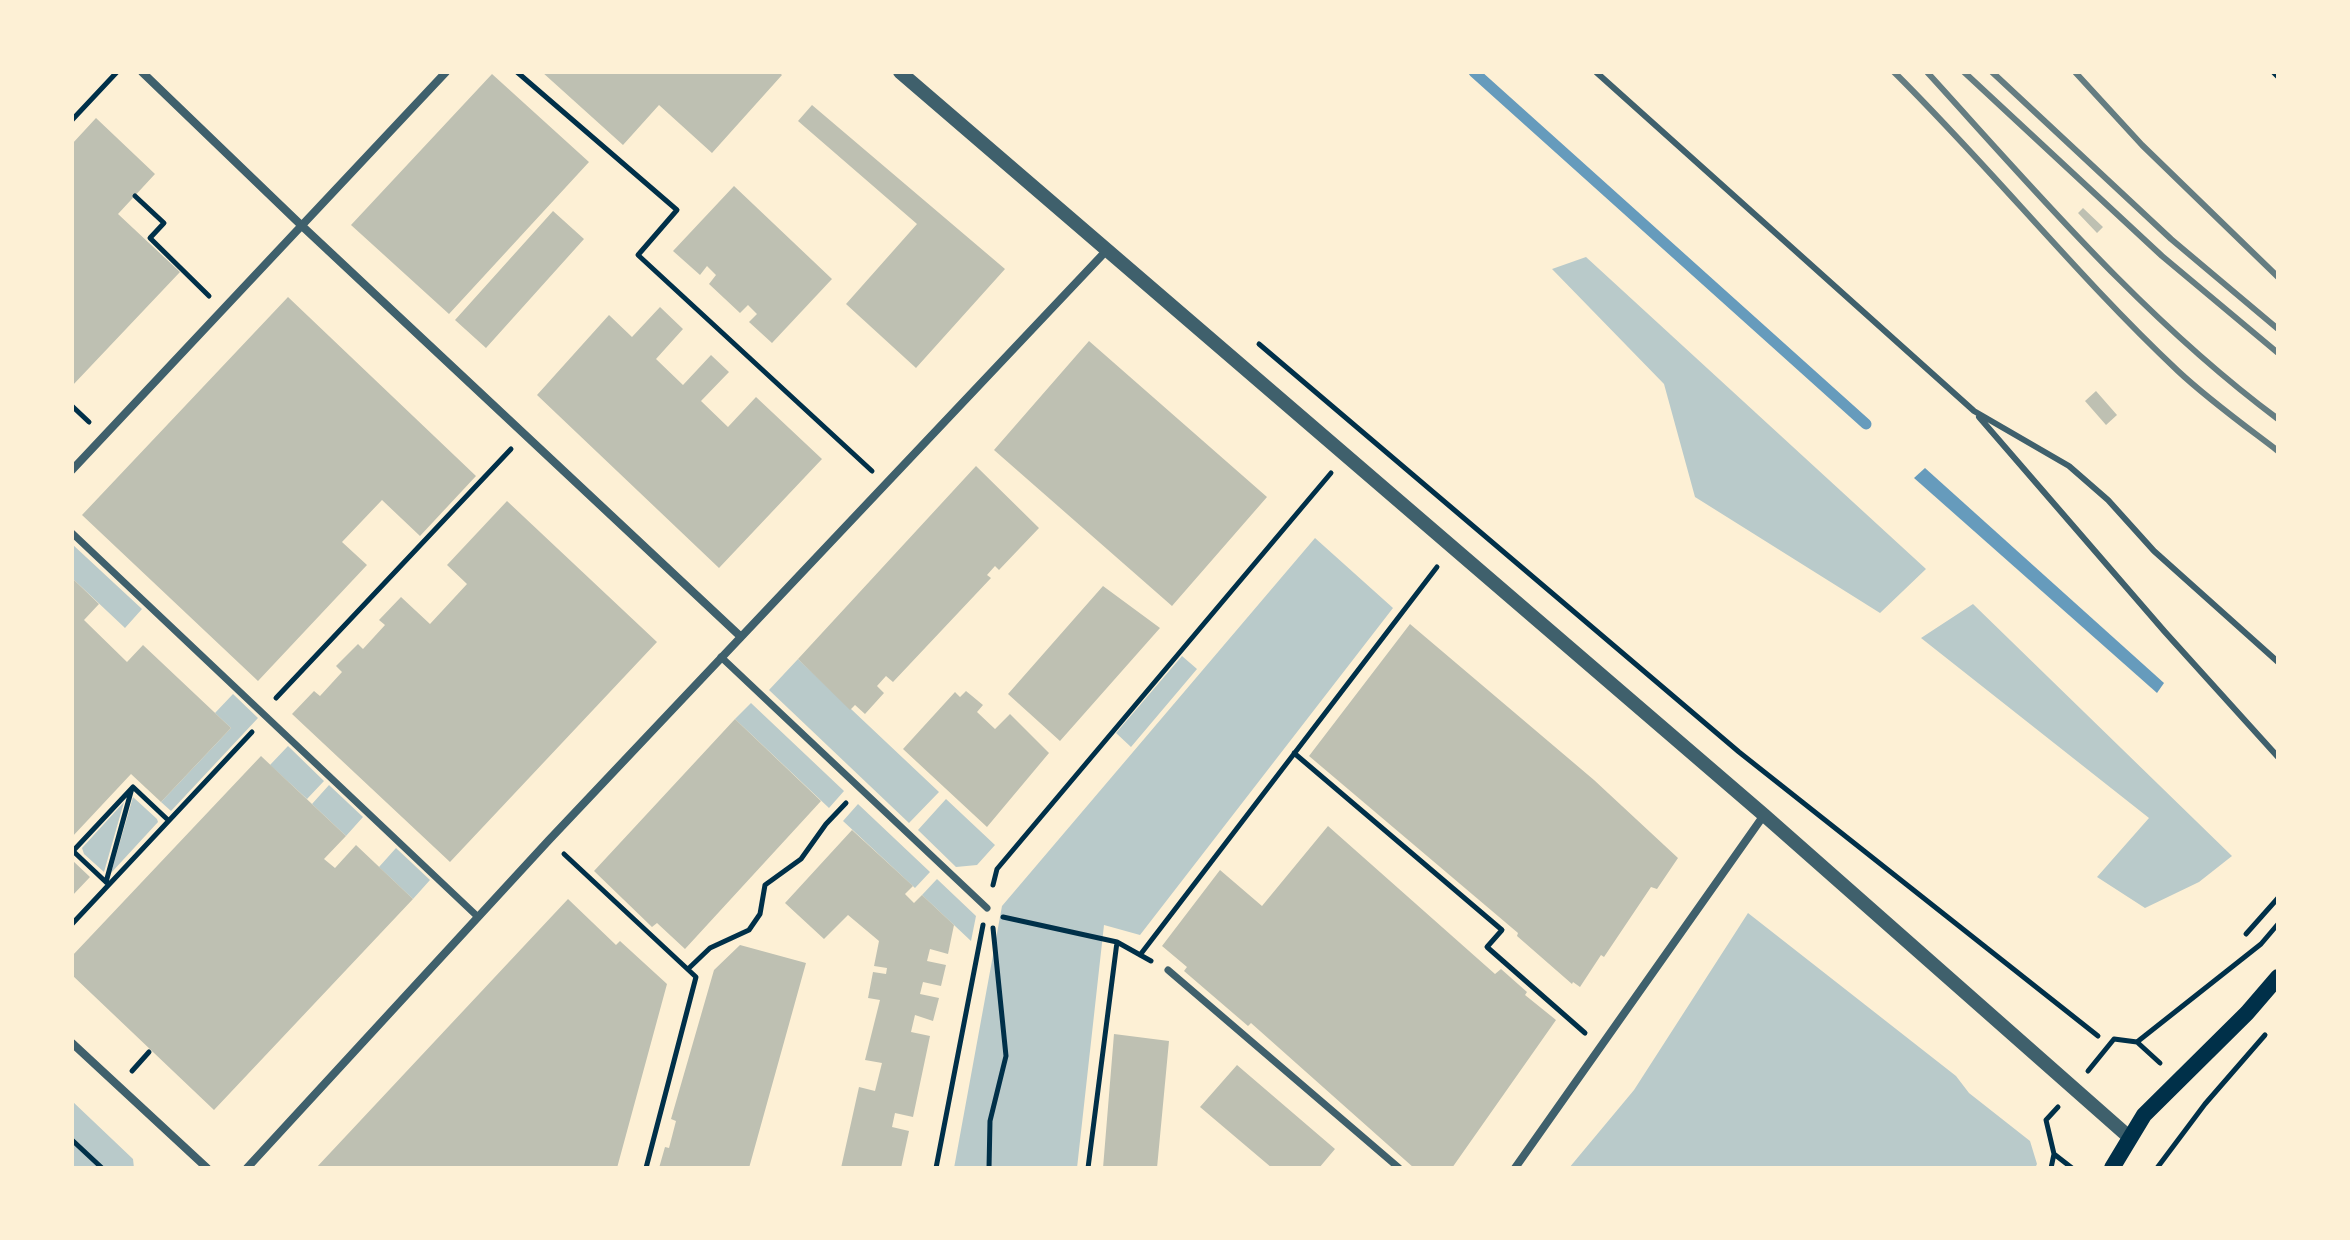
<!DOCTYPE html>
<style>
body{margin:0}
#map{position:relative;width:2350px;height:1240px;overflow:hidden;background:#fdf0d5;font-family:Arial,sans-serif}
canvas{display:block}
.frame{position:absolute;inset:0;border:74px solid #fdf0d5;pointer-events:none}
</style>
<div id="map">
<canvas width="2350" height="1240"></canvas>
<div class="frame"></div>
</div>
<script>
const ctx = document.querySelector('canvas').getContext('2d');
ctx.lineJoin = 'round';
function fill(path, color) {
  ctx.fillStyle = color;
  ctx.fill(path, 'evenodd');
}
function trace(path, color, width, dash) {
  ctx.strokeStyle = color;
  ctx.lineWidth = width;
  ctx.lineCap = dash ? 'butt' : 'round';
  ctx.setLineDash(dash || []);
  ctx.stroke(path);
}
fill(new Path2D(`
 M 1586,257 L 1926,569 L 1880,613 L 1695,497 L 1664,384 L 1552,269 Z
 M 1315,538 L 1393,608 L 1140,935 L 1104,925 L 1077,1168 L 954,1168 L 1002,906 Z
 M 72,544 L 142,609 L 125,628 L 72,578 Z
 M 1973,604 L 2232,856 L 2199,882 L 2145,908 L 2097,877 L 2149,818 L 1921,638 Z
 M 1182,656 L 1197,669 L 1131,747 L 1116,733 Z
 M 798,659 L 939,792 L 909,823 L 769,690 Z
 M 233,694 L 258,718 L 171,811 L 161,802 L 231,728 L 215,713 Z
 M 751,703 L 844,791 L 829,808 L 735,719 Z
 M 288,746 L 324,781 L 307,799 L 270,765 Z
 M 329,785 L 363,817 L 346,836 L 312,804 Z
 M 133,797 L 157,819 L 158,822 L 111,873 Z
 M 946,799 L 995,845 L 977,865 L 956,867 L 918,830 Z
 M 124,802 L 104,872 L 84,854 L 82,848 Z
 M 858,804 L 930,872 L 915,888 L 843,821 Z
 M 396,848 L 430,880 L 413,899 L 379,867 Z
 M 937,879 L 976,916 L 971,941 L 922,895 Z
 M 1748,913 L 1956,1076 L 1969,1093 L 2030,1141 L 2037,1164 L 2035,1168 L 1569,1168 L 1634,1090 Z
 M 72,1101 L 133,1159 L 134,1168 L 72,1168 Z`), '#b9caca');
fill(new Path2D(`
 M 1925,468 L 2164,683 L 2157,693 L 1914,478 Z`), '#669bbc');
trace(new Path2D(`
 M 1474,72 L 1866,424`), '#669bbc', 11);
fill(new Path2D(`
 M 542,72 L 779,72 L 782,75 L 712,153 L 659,105 L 623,145 Z
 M 492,74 L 589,162 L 449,314 L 351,225 Z
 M 812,105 L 1005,269 L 916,368 L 846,304 L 917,224 L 798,121 Z
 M 96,118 L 155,174 L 118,214 L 180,272 L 72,386 L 72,144 Z
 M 734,186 L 832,279 L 772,343 L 749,322 L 757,314 L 748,305 L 740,313 L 709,284 L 716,275 L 707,266 L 700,275 L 673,251 Z
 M 2083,208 L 2103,227 L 2097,233 L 2078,213 Z
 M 553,211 L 584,239 L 486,348 L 455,320 Z
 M 288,297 L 476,476 L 420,536 L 382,500 L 342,542 L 367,565 L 258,681 L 82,515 Z
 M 660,307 L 683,329 L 656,359 L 683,385 L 711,355 L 729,372 L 701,401 L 728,427 L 756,397 L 822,459 L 719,568 L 537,395 L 609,315 L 632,337 Z
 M 1089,341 L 1267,497 L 1172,606 L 994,450 Z
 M 2096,391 L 2117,415 L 2106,425 L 2085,401 Z
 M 976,466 L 1039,528 L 999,570 L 995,566 L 987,575 L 991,578 L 893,682 L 886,676 L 877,686 L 884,693 L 865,714 L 855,705 L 850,710 L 798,659 Z
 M 507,501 L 657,642 L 450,862 L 292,714 L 314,691 L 320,696 L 342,672 L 336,666 L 358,644 L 363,649 L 385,625 L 379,620 L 401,597 L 430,624 L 467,584 L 447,565 Z
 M 72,578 L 99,604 L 84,620 L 127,662 L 143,645 L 231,728 L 161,802 L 131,774 L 72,837 Z
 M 1103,586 L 1160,628 L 1060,741 L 1008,694 Z
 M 1410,624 L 1594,780 L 1678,858 L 1657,889 L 1651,887 L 1604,957 L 1601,955 L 1580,987 L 1573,982 L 1572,984 L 1517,936 L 1518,933 L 1309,756 Z
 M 966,691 L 983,705 L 977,712 L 995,729 L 1010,714 L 1049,753 L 987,827 L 903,749 L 955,692 L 960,697 Z
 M 735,719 L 821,801 L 685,949 L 657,923 L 652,927 L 594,871 Z
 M 261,756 L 346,836 L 324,859 L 335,868 L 356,845 L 413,899 L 214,1110 L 72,975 L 72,956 Z
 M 1328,826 L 1495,974 L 1501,969 L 1527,992 L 1525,995 L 1556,1020 L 1452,1168 L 1414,1168 L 1251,1023 L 1248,1026 L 1184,971 L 1187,967 L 1162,946 L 1220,870 L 1262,906 Z
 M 852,830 L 913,886 L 905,894 L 914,903 L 922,895 L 954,925 L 948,954 L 930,949 L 927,961 L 946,965 L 941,986 L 923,982 L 920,994 L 939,998 L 933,1021 L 915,1015 L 911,1032 L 930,1036 L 913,1117 L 895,1113 L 892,1127 L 909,1131 L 901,1168 L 841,1168 L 859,1087 L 875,1091 L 882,1063 L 865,1060 L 880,1000 L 868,998 L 873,972 L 886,974 L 887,968 L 874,966 L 879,941 L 848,915 L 824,939 L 785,903 Z
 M 72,860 L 90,877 L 72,896 Z
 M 568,899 L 616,945 L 620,941 L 667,984 L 617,1168 L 316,1168 Z
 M 740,945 L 806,963 L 749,1168 L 659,1168 L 665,1147 L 669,1148 L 676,1121 L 671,1119 L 714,970 Z
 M 1114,1034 L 1169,1041 L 1157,1168 L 1103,1168 Z
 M 1237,1065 L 1335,1149 L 1319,1168 L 1272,1168 L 1200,1107 Z`), '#bec0b2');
trace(new Path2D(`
 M 517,72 L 677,210 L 638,255 L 872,471
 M 2273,72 L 2278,77
 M 72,120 L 117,72
 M 135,196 L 164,223 L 150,238 L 209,296
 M 1259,344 L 1739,752 L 2098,1036
 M 72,406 L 89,422
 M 276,698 L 511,449
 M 1294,753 L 1502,930 L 1487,947 L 1585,1033
 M 564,854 L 696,977 L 646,1168
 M 106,882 L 132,788
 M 108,884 L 73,851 L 133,787 L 168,820
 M 993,885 L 997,869 L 1331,473
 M 1003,917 L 1117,942
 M 72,924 L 252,732
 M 2246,934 L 2278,898
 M 1140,955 L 1437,567
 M 688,969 L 710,948 L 749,930 L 760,914 L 765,885 L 801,859 L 826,824 L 846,803
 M 2137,1042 L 2160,1063
 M 132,1071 L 149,1052
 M 2088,1071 L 2114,1039 L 2137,1042 L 2261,944 L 2278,924
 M 72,1140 L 102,1168
 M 2054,1154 L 2072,1168
 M 936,1168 L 983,925
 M 989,1168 L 990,1121 L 1006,1056 L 993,928
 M 1088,1168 L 1117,942 L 1151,961
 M 2051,1168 L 2054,1154 L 2046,1120 L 2058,1107
 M 2157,1168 L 2205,1104 L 2265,1035`), '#003049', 5);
trace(new Path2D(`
 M 1596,72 L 1974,411 L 2069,466 L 2108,500 L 2154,551 L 2278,662
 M 1979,417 L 2165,632 L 2278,757`), '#3f606c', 6);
trace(new Path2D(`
 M 72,533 L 478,917
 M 721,657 L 987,908
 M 1168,970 L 1399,1168`), '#3f606c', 7);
trace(new Path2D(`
 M 142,72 L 301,225 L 740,636
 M 72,470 L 446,72
 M 72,1043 L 207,1168
 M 247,1168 L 549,840 L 1107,250
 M 1515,1168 L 1764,815`), '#3f606c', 8);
trace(new Path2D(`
 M 900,72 L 1764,815 L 2129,1137`), '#3f606c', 14);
trace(new Path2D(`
 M 2112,1168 L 2144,1115 L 2247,1013 L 2278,977`), '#003049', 16);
trace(new Path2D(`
 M 1894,72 C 1992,169 2078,277 2178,371 C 2209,400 2244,425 2278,451
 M 1927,72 C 2038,194 2145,320 2278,419
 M 1964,72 L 2162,256 L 2278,353
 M 1992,72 L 2171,239 L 2278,329
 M 2075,72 L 2142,145 L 2278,277`), '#657d81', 6);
</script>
